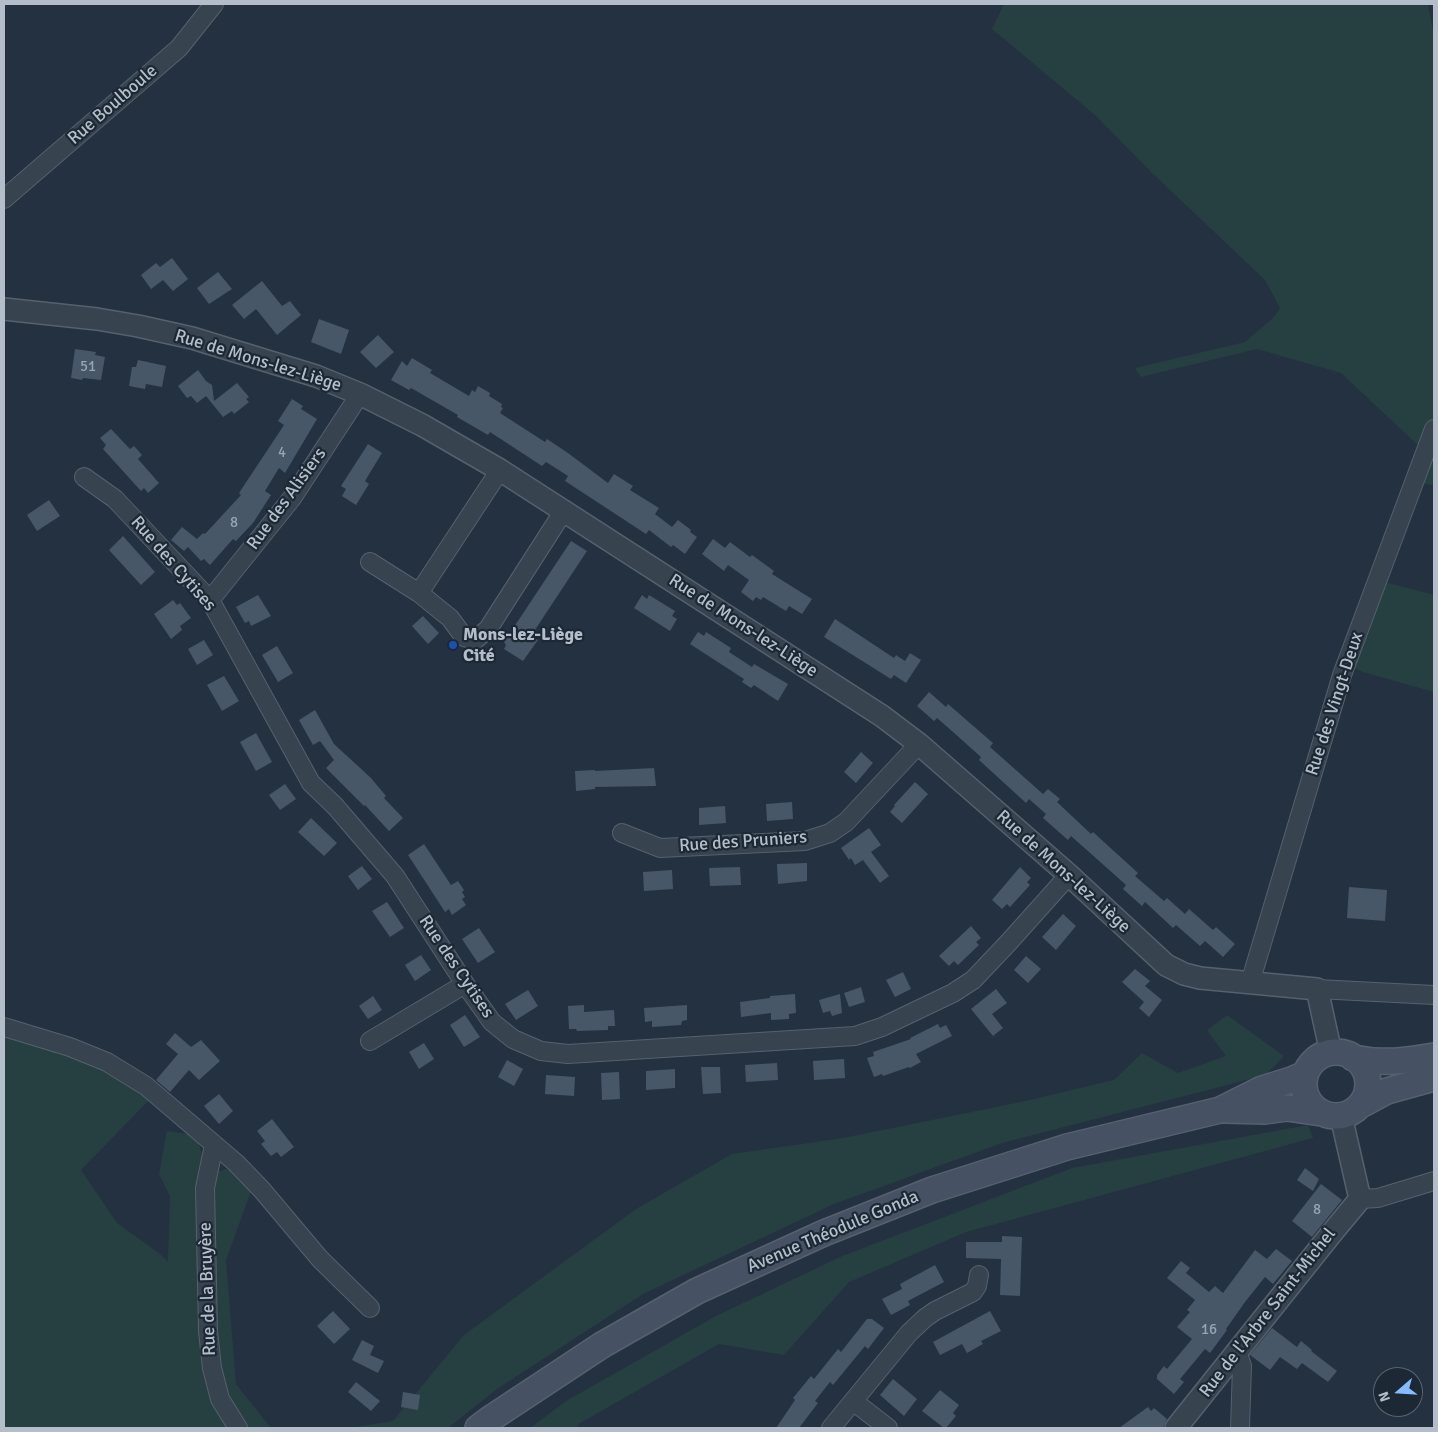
<!DOCTYPE html>
<meta charset="utf-8">
<style>
body{margin:0}
#map{position:relative;width:1438px;height:1432px;overflow:hidden;background:#243141;font-family:Signika,sans-serif}
canvas{display:block}
.frame{position:absolute;inset:0;border:5px solid #b4becb;pointer-events:none}
.north{position:absolute;left:1373px;top:1367px;width:50px;height:50px;box-sizing:border-box;background:#1d2835;border:1px solid #596471;border-radius:50%;rotate:251deg;font-size:14px;font-weight:700;line-height:20px;text-align:center;color:#b4becb}
.north::after{content:'';display:block;margin:auto;width:18px;height:22px;background:#87bbfd;clip-path:polygon(50% 0,100% 100%,50% 72%,0 100%)}
</style>
<div id="map">
<canvas width="1438" height="1432"></canvas>
<div class="frame"></div>
<div class="north">N</div>
</div>
<script>
const ctx = document.querySelector('canvas').getContext('2d');
ctx.lineJoin = 'round';
function fill(path, color) {
  ctx.fillStyle = color;
  ctx.fill(path, 'evenodd');
}
function trace(path, color, width, dash) {
  ctx.strokeStyle = color;
  ctx.lineWidth = width;
  ctx.lineCap = dash ? 'butt' : 'round';
  ctx.setLineDash(dash || []);
  ctx.stroke(path);
}
function write(font, color, halo, rows, align = 'center') {
  ctx.font = font + ' Signika,sans-serif';
  ctx.lineWidth = 4.5;
  ctx.setLineDash([]);
  ctx.textBaseline = 'middle';
  ctx.strokeStyle = halo;
  ctx.fillStyle = color;
  for (const [text, x, y, turn = 0] of rows) {
    ctx.save();
    ctx.translate(x, y);
    ctx.rotate((+turn || 0) * Math.PI / 180);
    ctx.textAlign = isNaN(turn) ? turn : align;
    if (halo) ctx.strokeText(text, 0, 0);
    ctx.fillText(text, 0, 0);
    ctx.restore();
  }
}
fill(new Path2D(`
 M 1004,4 L 1428,4 L 1434,37 L 1434,416 L 1421,448 L 1341,373 L 1257,349 L 1141,377 L 1135,368 L 1245,342 L 1275,316 L 1280,308 L 1265,280 L 1151,172 L 1095,115 L 992,29 Z
 M 1434,448 L 1434,485 L 1422,484 Z
 M 1384,582 L 1434,595 L 1434,692 L 1363,672 L 1353,667 Z
 M 1227,1015 L 1284,1056 L 1266,1075 L 1002,1143 L 834,1204 L 643,1294 L 497,1389 L 448,1428 L 349,1428 L 393,1421 L 464,1335 L 636,1209 L 732,1154 L 843,1138 L 1021,1102 L 1114,1080 L 1142,1053 L 1178,1073 L 1226,1056 L 1207,1030 Z
 M 4,1032 L 109,1069 L 151,1098 L 81,1170 L 117,1223 L 160,1254 L 168,1262 L 170,1196 L 159,1174 L 167,1131 L 194,1135 L 200,1147 L 205,1171 L 215,1173 L 232,1167 L 253,1186 L 226,1260 L 236,1384 L 271,1428 L 4,1428 Z
 M 1308,1125 L 1313,1138 L 966,1232 L 849,1282 L 784,1355 L 719,1344 L 580,1423 L 576,1428 L 530,1428 L 566,1401 L 716,1316 L 840,1257 L 1072,1168 Z`), '#264041');
fill(new Path2D(`
 M 172,258 L 188,279 L 173,291 L 163,280 L 151,289 L 141,275 L 156,263 L 160,267 Z
 M 218,272 L 232,289 L 209,304 L 197,288 Z
 M 262,281 L 282,306 L 290,301 L 301,315 L 277,335 L 256,309 L 244,319 L 232,305 Z
 M 319,319 L 349,330 L 341,354 L 311,342 Z
 M 378,335 L 394,352 L 376,368 L 360,352 Z
 M 75,349 L 96,352 L 95,355 L 105,357 L 101,380 L 83,378 L 82,380 L 71,378 Z
 M 412,358 L 432,370 L 430,373 L 469,396 L 472,390 L 475,392 L 478,386 L 490,393 L 489,396 L 502,404 L 501,407 L 503,408 L 500,413 L 545,442 L 547,439 L 568,453 L 608,483 L 614,474 L 633,486 L 630,490 L 659,508 L 655,514 L 672,527 L 678,520 L 691,530 L 690,532 L 697,537 L 685,554 L 673,545 L 671,547 L 649,530 L 646,534 L 565,481 L 568,476 L 546,462 L 542,466 L 490,432 L 488,435 L 457,417 L 458,415 L 411,388 L 409,390 L 391,380 L 402,361 L 407,366 Z
 M 138,360 L 166,366 L 162,387 L 146,384 L 145,389 L 129,386 L 132,367 L 136,367 Z
 M 198,370 L 206,381 L 212,385 L 214,401 L 237,383 L 249,397 L 246,399 L 249,402 L 234,414 L 232,411 L 223,417 L 206,396 L 197,403 L 191,396 L 187,398 L 178,386 Z
 M 292,399 L 303,406 L 301,409 L 317,419 L 285,473 L 279,468 L 265,491 L 271,495 L 253,523 L 236,541 L 233,539 L 210,565 L 204,559 L 201,561 L 188,547 L 184,551 L 171,540 L 182,527 L 197,539 L 203,533 L 205,534 L 241,495 L 239,493 L 284,425 L 278,421 Z
 M 111,429 L 130,449 L 134,446 L 142,455 L 138,459 L 159,483 L 148,493 L 144,488 L 141,491 L 103,449 L 106,445 L 100,438 Z
 M 368,444 L 382,453 L 365,481 L 369,484 L 356,505 L 342,496 L 346,489 L 341,486 Z
 M 49,500 L 60,516 L 37,531 L 27,515 Z
 M 123,536 L 155,572 L 141,585 L 109,550 Z
 M 713,539 L 725,548 L 730,542 L 750,557 L 752,555 L 774,571 L 772,574 L 812,599 L 802,614 L 789,606 L 786,611 L 763,597 L 761,600 L 756,597 L 753,601 L 741,592 L 749,580 L 728,565 L 724,571 L 702,554 Z
 M 571,541 L 587,551 L 531,636 L 538,640 L 523,661 L 504,649 L 506,645 L 504,642 Z
 M 258,595 L 271,616 L 251,626 L 249,621 L 245,623 L 236,607 Z
 M 642,595 L 647,599 L 649,595 L 675,611 L 672,616 L 677,619 L 670,631 L 634,608 Z
 M 173,600 L 177,605 L 180,603 L 191,618 L 180,626 L 182,630 L 171,639 L 154,614 Z
 M 423,616 L 439,633 L 428,644 L 412,626 Z
 M 835,619 L 894,658 L 896,655 L 905,661 L 910,653 L 921,660 L 906,683 L 894,675 L 891,679 L 824,637 Z
 M 698,632 L 704,636 L 706,632 L 731,648 L 729,652 L 752,667 L 754,664 L 788,684 L 778,701 L 754,685 L 751,688 L 742,682 L 744,679 L 690,644 Z
 M 204,640 L 213,655 L 197,665 L 188,649 Z
 M 277,646 L 293,673 L 278,682 L 262,655 Z
 M 224,676 L 239,701 L 222,711 L 207,685 Z
 M 929,692 L 946,707 L 948,704 L 993,743 L 990,747 L 1043,794 L 1048,789 L 1060,799 L 1057,802 L 1091,834 L 1093,832 L 1138,873 L 1135,876 L 1164,901 L 1167,898 L 1185,914 L 1189,909 L 1213,930 L 1216,927 L 1235,944 L 1223,957 L 1205,941 L 1200,946 L 1176,925 L 1173,928 L 1145,902 L 1142,906 L 1123,889 L 1126,885 L 1098,860 L 1071,836 L 1068,840 L 1043,818 L 1046,814 L 1029,799 L 1026,803 L 979,760 L 981,757 L 953,732 L 937,718 L 934,721 L 917,706 Z
 M 315,710 L 334,744 L 371,778 L 386,796 L 384,798 L 403,818 L 389,831 L 365,805 L 364,806 L 326,768 L 334,760 L 320,741 L 313,745 L 299,720 Z
 M 256,733 L 272,762 L 256,771 L 240,742 Z
 M 861,752 L 873,763 L 856,783 L 844,772 Z
 M 654,768 L 656,786 L 595,787 L 595,789 L 576,791 L 575,771 L 595,770 L 595,771 Z
 M 915,782 L 928,794 L 902,823 L 890,812 L 895,806 L 894,805 Z
 M 285,784 L 296,799 L 280,810 L 269,795 Z
 M 792,802 L 793,819 L 767,821 L 766,804 Z
 M 725,806 L 726,823 L 699,825 L 699,808 Z
 M 311,818 L 337,843 L 324,856 L 298,832 Z
 M 869,828 L 881,845 L 871,852 L 889,876 L 880,883 L 863,860 L 855,865 L 851,858 L 849,860 L 841,848 Z
 M 424,844 L 451,885 L 458,881 L 464,890 L 462,892 L 465,897 L 462,899 L 466,905 L 452,915 L 449,909 L 445,912 L 408,855 Z
 M 807,863 L 807,881 L 778,884 L 777,864 Z
 M 362,866 L 372,879 L 358,890 L 348,876 Z
 M 740,867 L 741,885 L 710,886 L 709,868 Z
 M 1020,867 L 1031,878 L 1027,882 L 1030,885 L 1010,907 L 1007,904 L 1002,909 L 992,900 Z
 M 672,870 L 673,889 L 644,891 L 643,872 Z
 M 1349,887 L 1387,890 L 1385,921 L 1347,918 Z
 M 387,902 L 404,928 L 390,937 L 372,911 Z
 M 1063,914 L 1076,926 L 1056,950 L 1042,937 Z
 M 971,926 L 981,938 L 976,942 L 979,945 L 958,965 L 954,961 L 949,966 L 939,956 Z
 M 479,928 L 495,952 L 478,963 L 462,939 Z
 M 421,955 L 431,970 L 415,981 L 405,965 Z
 M 1026,956 L 1041,969 L 1028,983 L 1014,970 Z
 M 1135,969 L 1150,981 L 1145,986 L 1162,1000 L 1149,1017 L 1139,1008 L 1144,1002 L 1122,982 Z
 M 903,972 L 911,989 L 895,997 L 886,980 Z
 M 861,987 L 865,1002 L 849,1007 L 844,993 Z
 M 996,989 L 1007,1003 L 992,1014 L 1003,1028 L 993,1036 L 971,1009 Z
 M 528,990 L 538,1006 L 516,1020 L 505,1004 Z
 M 795,994 L 796,1013 L 789,1014 L 789,1019 L 771,1020 L 771,1013 L 741,1017 L 740,1002 L 770,998 L 770,996 Z
 M 840,994 L 842,1013 L 832,1016 L 830,1011 L 823,1013 L 819,1000 Z
 M 373,996 L 382,1010 L 368,1019 L 359,1006 Z
 M 584,1005 L 584,1012 L 614,1010 L 615,1026 L 608,1026 L 608,1030 L 577,1031 L 576,1029 L 569,1029 L 568,1006 Z
 M 687,1005 L 687,1020 L 682,1021 L 681,1025 L 652,1027 L 652,1021 L 645,1022 L 644,1008 Z
 M 465,1015 L 480,1037 L 464,1047 L 450,1025 Z
 M 938,1024 L 940,1028 L 946,1025 L 952,1036 L 916,1054 L 921,1062 L 910,1068 L 909,1067 L 883,1076 L 882,1074 L 874,1077 L 867,1058 L 874,1056 L 873,1052 L 911,1039 L 910,1038 Z
 M 175,1033 L 191,1047 L 201,1040 L 220,1061 L 199,1080 L 189,1070 L 170,1092 L 156,1080 L 178,1054 L 166,1044 Z
 M 424,1043 L 434,1059 L 419,1069 L 409,1052 Z
 M 844,1059 L 845,1078 L 814,1080 L 813,1061 Z
 M 507,1060 L 523,1069 L 514,1086 L 498,1077 Z
 M 777,1063 L 778,1080 L 746,1082 L 745,1065 Z
 M 701,1067 L 720,1067 L 721,1093 L 703,1094 Z
 M 675,1069 L 675,1088 L 646,1090 L 646,1071 Z
 M 619,1072 L 620,1099 L 602,1100 L 601,1073 Z
 M 546,1075 L 575,1077 L 574,1096 L 545,1094 Z
 M 219,1094 L 233,1111 L 219,1124 L 204,1106 Z
 M 272,1119 L 294,1147 L 281,1157 L 277,1152 L 271,1156 L 261,1144 L 265,1141 L 257,1131 Z
 M 1305,1168 L 1319,1179 L 1313,1191 L 1297,1180 Z
 M 1321,1184 L 1342,1200 L 1312,1237 L 1292,1221 Z
 M 1002,1236 L 1022,1237 L 1020,1296 L 1000,1295 L 1001,1259 L 966,1258 L 966,1242 L 1002,1242 Z
 M 1276,1249 L 1292,1261 L 1273,1284 L 1265,1277 L 1245,1302 L 1226,1329 L 1227,1330 L 1210,1353 L 1205,1349 L 1180,1379 L 1184,1382 L 1174,1394 L 1157,1379 L 1157,1375 L 1164,1366 L 1167,1369 L 1192,1339 L 1177,1327 L 1190,1312 L 1187,1310 L 1195,1300 L 1167,1278 L 1181,1261 L 1190,1268 L 1186,1273 L 1209,1292 L 1215,1286 L 1223,1293 L 1255,1250 L 1267,1259 Z
 M 935,1265 L 944,1282 L 908,1301 L 910,1305 L 891,1315 L 882,1299 L 902,1289 L 900,1284 Z
 M 333,1311 L 350,1329 L 334,1344 L 317,1326 Z
 M 990,1311 L 1001,1331 L 981,1341 L 983,1344 L 967,1353 L 962,1344 L 940,1355 L 933,1342 Z
 M 867,1319 L 872,1319 L 884,1328 L 868,1349 L 865,1346 L 833,1385 L 830,1382 L 815,1401 L 818,1403 L 799,1428 L 776,1428 L 795,1400 L 793,1398 L 811,1376 L 814,1379 L 838,1349 L 841,1352 Z
 M 1272,1328 L 1297,1347 L 1301,1341 L 1312,1350 L 1311,1351 L 1337,1371 L 1328,1382 L 1302,1363 L 1297,1369 L 1280,1357 L 1270,1370 L 1250,1355 Z
 M 362,1340 L 374,1346 L 370,1355 L 384,1361 L 378,1373 L 352,1360 Z
 M 893,1379 L 917,1399 L 904,1416 L 880,1395 Z
 M 356,1382 L 380,1401 L 371,1411 L 348,1392 Z
 M 940,1390 L 959,1405 L 953,1413 L 956,1416 L 946,1428 L 944,1428 L 922,1411 Z
 M 403,1392 L 420,1395 L 418,1410 L 401,1407 Z
 M 1148,1407 L 1151,1411 L 1154,1408 L 1167,1419 L 1163,1428 L 1119,1428 Z`), '#475767');
const minor = new Path2D(`
 M 4,199 L 179,48 L 214,4
 M 84,477 L 115,499 L 210,600 L 311,783 L 335,806 L 395,876 L 465,984 L 492,1022 L 513,1039 L 541,1051 L 568,1054 L 855,1036 L 882,1027 L 953,993 L 973,980 L 1009,942 L 1069,875
 M 370,562 L 419,593 L 450,618 L 464,637 L 475,640 L 488,629 L 563,512
 M 419,593 L 500,470
 M 210,600 L 292,498 L 360,394
 M 622,833 L 660,848 L 805,841 L 830,833 L 846,822 L 919,744
 M 1250,983 L 1342,675 L 1434,429
 M 1317,989 L 1434,995
 M 4,1027 L 70,1047 L 107,1062 L 146,1086 L 236,1163 L 262,1190 L 320,1259 L 370,1308
 M 370,1041 L 465,984
 M 214,1145 L 205,1188 L 208,1331 L 212,1368 L 220,1399 L 238,1428
 M 1360,1199 L 1378,1198 L 1434,1181
 M 1236,1355 L 1239,1357 L 1242,1366 L 1240,1428
 M 853,1401 L 888,1428
 M 831,1428 L 909,1333 L 925,1318 L 935,1311 L 973,1292 L 977,1286 L 979,1275`);
const tertiary = new Path2D(`
 M 4,309 L 97,319 L 138,326 L 192,338 L 316,376 L 360,394 L 422,425 L 500,470 L 882,716 L 919,744 L 1069,875 L 1166,965 L 1184,974 L 1200,978 L 1317,989 L 1331,1053
 M 1176,1428 L 1331,1234 L 1360,1199 L 1341,1116`);
const secondary = new Path2D(`
 M1304 1084a32 32 0 1 1 64 0a32 32 0 1 1-64 0Z
 M 1353,1058 C 1381,1064 1407,1061 1434,1056
 M 1359,1106 L 1387,1091 L 1434,1078
 M 1225,1110 L 1265,1111 L 1287,1108 L 1321,1113
 M 478,1428 L 490,1419 L 602,1345 L 697,1291 L 824,1233 L 932,1190 L 1067,1147 L 1220,1110 L 1262,1089 L 1291,1080 L 1305,1074`);
trace(minor, '#56616e', 20);
trace(tertiary, '#56616e', 24);
trace(secondary, '#56616e', 28);
trace(minor, '#384350', 18);
trace(tertiary, '#384350', 21);
trace(secondary, '#465263', 25);
for (const [x, y, r, color] of [
 [453,645,5,"#1a4fb4"]
]) {
  const dot = new Path2D();
  dot.arc(x, y, r, 0, 2 * Math.PI);
  ctx.fillStyle = color;
  ctx.fill(dot);
  trace(dot, '#1d2835', 2);
}
write('15px', '#99a4b2', null, [
 ["51",88,367],
 ["4",282,453],
 ["8",234,523],
 ["8",1317,1210],
 ["16",1209,1330]
]);
write('18px', '#b4becb', '#1d2835', [
 ["Rue Boulboule",113,105,-41],
 ["Rue de Mons-lez-Liège",258,361,17],
 ["Rue des Alisiers",287,499,-54],
 ["Rue des Cytises",173,564,49],
 ["Rue de Mons-lez-Liège",743,626,33],
 ["Rue des Vingt-Deux",1335,704,-72],
 ["Rue des Pruniers",743,842,-4],
 ["Rue de Mons-lez-Liège",1063,872,42],
 ["Rue des Cytises",456,967,56],
 ["Avenue Théodule Gonda",833,1232,-23],
 ["Rue de la Bruyère",208,1289,-92],
 ["Rue de l'Arbre Saint-Michel",1268,1313,-52]
]);
write('bold 18px', '#b4becb', '#1d2835', [
 ["Mons-lez-Liège",463,635],
 ["Cité",463,656]
], 'left');
</script>
